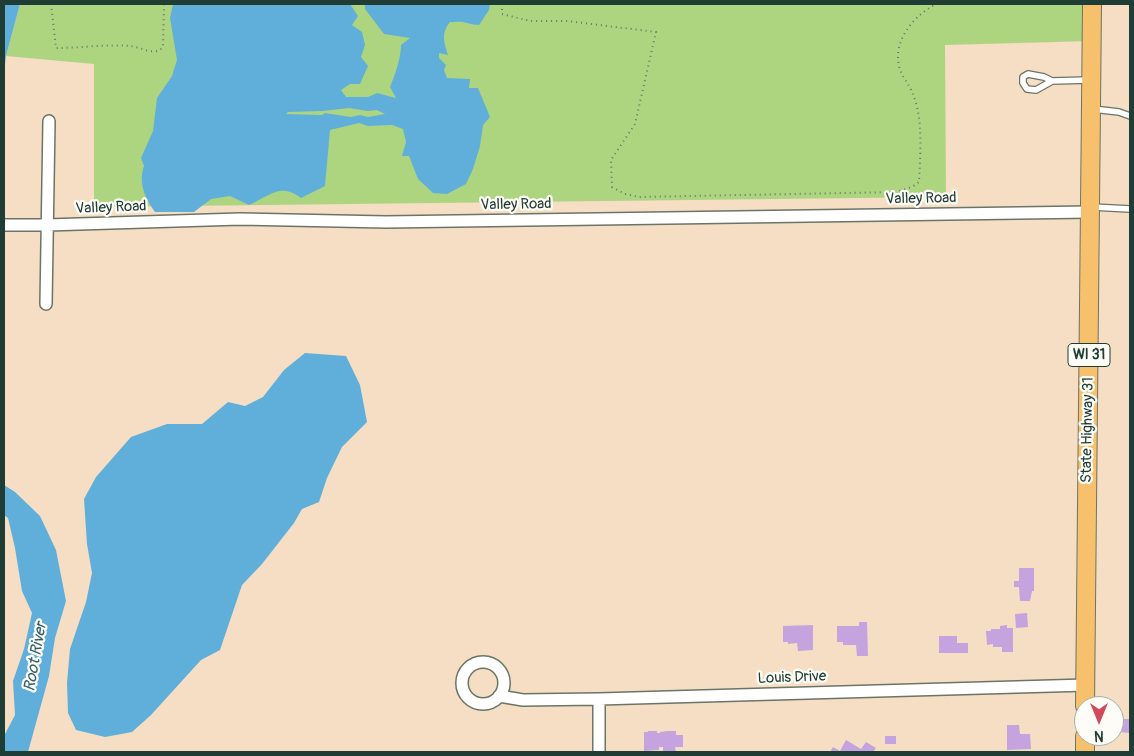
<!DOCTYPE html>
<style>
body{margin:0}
#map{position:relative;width:1134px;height:756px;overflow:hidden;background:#f5dec3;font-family:Pangolin,sans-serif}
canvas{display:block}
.frame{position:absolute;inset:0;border:5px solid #1f3d34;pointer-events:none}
.north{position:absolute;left:1074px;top:696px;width:50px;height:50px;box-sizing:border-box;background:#fdfcf7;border:1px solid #a4b0a9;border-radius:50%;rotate:180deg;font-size:14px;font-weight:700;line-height:20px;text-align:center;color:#1f3d34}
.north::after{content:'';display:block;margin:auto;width:18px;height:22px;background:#d1495b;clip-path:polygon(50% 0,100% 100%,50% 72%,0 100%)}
</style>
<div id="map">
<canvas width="1134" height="756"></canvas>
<div class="frame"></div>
<div class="north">N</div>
</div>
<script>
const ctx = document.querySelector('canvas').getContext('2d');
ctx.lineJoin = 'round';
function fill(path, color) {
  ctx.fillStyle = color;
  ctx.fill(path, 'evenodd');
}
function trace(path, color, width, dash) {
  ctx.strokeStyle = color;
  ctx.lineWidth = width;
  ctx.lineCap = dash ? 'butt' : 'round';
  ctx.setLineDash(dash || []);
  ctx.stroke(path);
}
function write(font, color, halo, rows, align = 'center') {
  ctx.font = font + ' Pangolin,sans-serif';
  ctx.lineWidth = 4.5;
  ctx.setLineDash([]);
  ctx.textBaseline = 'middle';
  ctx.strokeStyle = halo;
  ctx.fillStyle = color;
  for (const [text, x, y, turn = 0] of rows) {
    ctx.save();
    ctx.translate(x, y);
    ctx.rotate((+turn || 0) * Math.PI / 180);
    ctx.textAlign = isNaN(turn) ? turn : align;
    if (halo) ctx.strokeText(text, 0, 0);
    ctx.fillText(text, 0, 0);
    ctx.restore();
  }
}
fill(new Path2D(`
 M 20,4 L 1092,4 L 1092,41 L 945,45 L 946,197 L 94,207 L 94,64 L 6,56 Z`), '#add580');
fill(new Path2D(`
 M 4,4 L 20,4 L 6,56 L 4,73 Z
 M 173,4 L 350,4 L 358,16 L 352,25 L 362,32 L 365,45 L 361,57 L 368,66 L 360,84 L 350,84 L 341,90 L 346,97 L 368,97 L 377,93 L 396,98 L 390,87 C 395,75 401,58 401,45 L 410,38 L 384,34 L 365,9 L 365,4 L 490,4 L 489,10 L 479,25 C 474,25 472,24 467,23 C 462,21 455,22 450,22 C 441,33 444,42 448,55 L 439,53 L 439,58 L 446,65 L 444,70 L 447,78 L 470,79 L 469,88 L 478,88 L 490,117 L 483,125 L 480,146 L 473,169 L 466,184 L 447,194 L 433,193 L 418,179 L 409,156 L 402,156 L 406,142 L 403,129 L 392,125 L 368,126 L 359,123 L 330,130 L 325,186 L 301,198 C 281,182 269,196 249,205 L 230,196 L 211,199 L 194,212 L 155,212 C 145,198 138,183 144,166 L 141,158 L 153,131 L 157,98 L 172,76 L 177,60 L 170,18 ZM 349,108 L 368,111 L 377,110 L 385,114 L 368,117 L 360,115 L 351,117 L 325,113 L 322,115 L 286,114 L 288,112 L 323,111 Z
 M 305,353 L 346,356 L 360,385 L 367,422 L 342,447 L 327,478 L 319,502 L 302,509 L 294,523 L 262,564 L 242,585 L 220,650 L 201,660 L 151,715 L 132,732 L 105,737 L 76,730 L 68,713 L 67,683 L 70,649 L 86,602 L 92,573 L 87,544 L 84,499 L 96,477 L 131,437 L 167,424 L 202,424 L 228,402 L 245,406 L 263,397 L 284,370 Z
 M 4,485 L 15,492 L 40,516 L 56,550 L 66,601 L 55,638 L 49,676 L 28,752 L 4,752 L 4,736 L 15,715 L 13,681 L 24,649 L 32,613 L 22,591 L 15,548 L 8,518 L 4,515 Z`), '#60afda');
fill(new Path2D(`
 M 1019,568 L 1034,568 L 1034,591 L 1032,591 L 1030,601 L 1020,601 L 1019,587 L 1014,587 L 1014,581 L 1019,581 Z
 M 1027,613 L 1028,627 L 1016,628 L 1015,614 Z
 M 859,622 L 867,622 L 868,656 L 857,656 L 856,645 L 843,645 L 843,642 L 837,642 L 837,626 L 859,626 Z
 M 813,625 L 813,650 L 798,651 L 797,643 L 788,644 L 788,642 L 783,642 L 783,626 Z
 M 1007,625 L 1007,628 L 1013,628 L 1013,652 L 1002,652 L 1002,647 L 993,647 L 993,644 L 987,645 L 986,631 L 991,631 L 991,629 L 1000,629 L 1000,626 Z
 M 939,636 L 957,636 L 957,643 L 968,643 L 968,653 L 939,653 Z
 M 1119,719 L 1130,719 L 1130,733 L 1119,732 Z
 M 1007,725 L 1019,725 L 1020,734 L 1030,734 L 1031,749 L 1007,750 Z
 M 648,731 L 657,731 L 657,733 L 660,733 L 660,732 L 667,731 L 676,731 L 676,735 L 683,735 L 683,747 L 675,747 L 676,752 L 663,752 L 663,747 L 659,747 L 659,750 L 644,751 L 644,732 L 648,732 Z
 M 885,736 L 896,736 L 896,744 L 885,744 Z
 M 846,740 L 861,749 L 866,742 L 876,748 L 873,752 L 830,752 L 833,747 L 840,751 Z`), '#c4a3df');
const service = new Path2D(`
 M 1052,81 L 1044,77 L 1028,74 L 1023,77 L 1023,83 L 1027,89 L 1036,90 L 1052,81 L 1089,80
 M 1093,109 L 1119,112 L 1130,116
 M 1092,207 L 1130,209`);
const minor = new Path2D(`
 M 4,225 L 47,225 L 240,219 L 386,222 L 1090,212
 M 46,304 L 49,121
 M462 683a21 21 0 1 1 42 0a21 21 0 1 1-42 0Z
 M 499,696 L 523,700 L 599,699 L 1086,685
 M 599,699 L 599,752`);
const primary = new Path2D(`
 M 1085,706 L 1092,4
 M 1085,752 L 1085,736`);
trace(service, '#6a7566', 8);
trace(minor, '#6a7566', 14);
trace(primary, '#6a7566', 20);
trace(new Path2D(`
 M 51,4 L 56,48 C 80,48 107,44 130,46 C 141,47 155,57 163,47 L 164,4
 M 502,4 L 502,14 L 530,21 L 567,21 L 656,32 L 635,124 L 611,160 L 612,187 L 625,194 L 639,197 L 896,192 L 912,187 L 919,182 C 920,164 922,129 918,112 C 917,106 915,99 913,94 C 909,84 901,76 899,66 C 893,39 915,15 936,4`), '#6a7566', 2, [1, 4]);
trace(service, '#fff', 5.5);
trace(minor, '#fff', 11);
trace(primary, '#f7c06c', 18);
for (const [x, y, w] of [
 [1089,355,42]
]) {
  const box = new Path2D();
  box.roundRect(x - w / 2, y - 11.5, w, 23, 4);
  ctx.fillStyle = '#fdfcf7';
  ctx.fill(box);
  trace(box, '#1f3d34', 1);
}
write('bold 14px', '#1f3d34', null, [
 ["WI 31",1089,355]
]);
write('15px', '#1f3d34', '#fdfcf7', [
 ["Valley Road",921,199,-1],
 ["Valley Road",516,205,-1],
 ["Valley Road",111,208,-2],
 ["State Highway 31",1088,430,-89],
 ["Louis Drive",792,678,-2]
]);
write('italic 16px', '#325f66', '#fdfcf7', [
 ["Root River",36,657,-80]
]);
</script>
